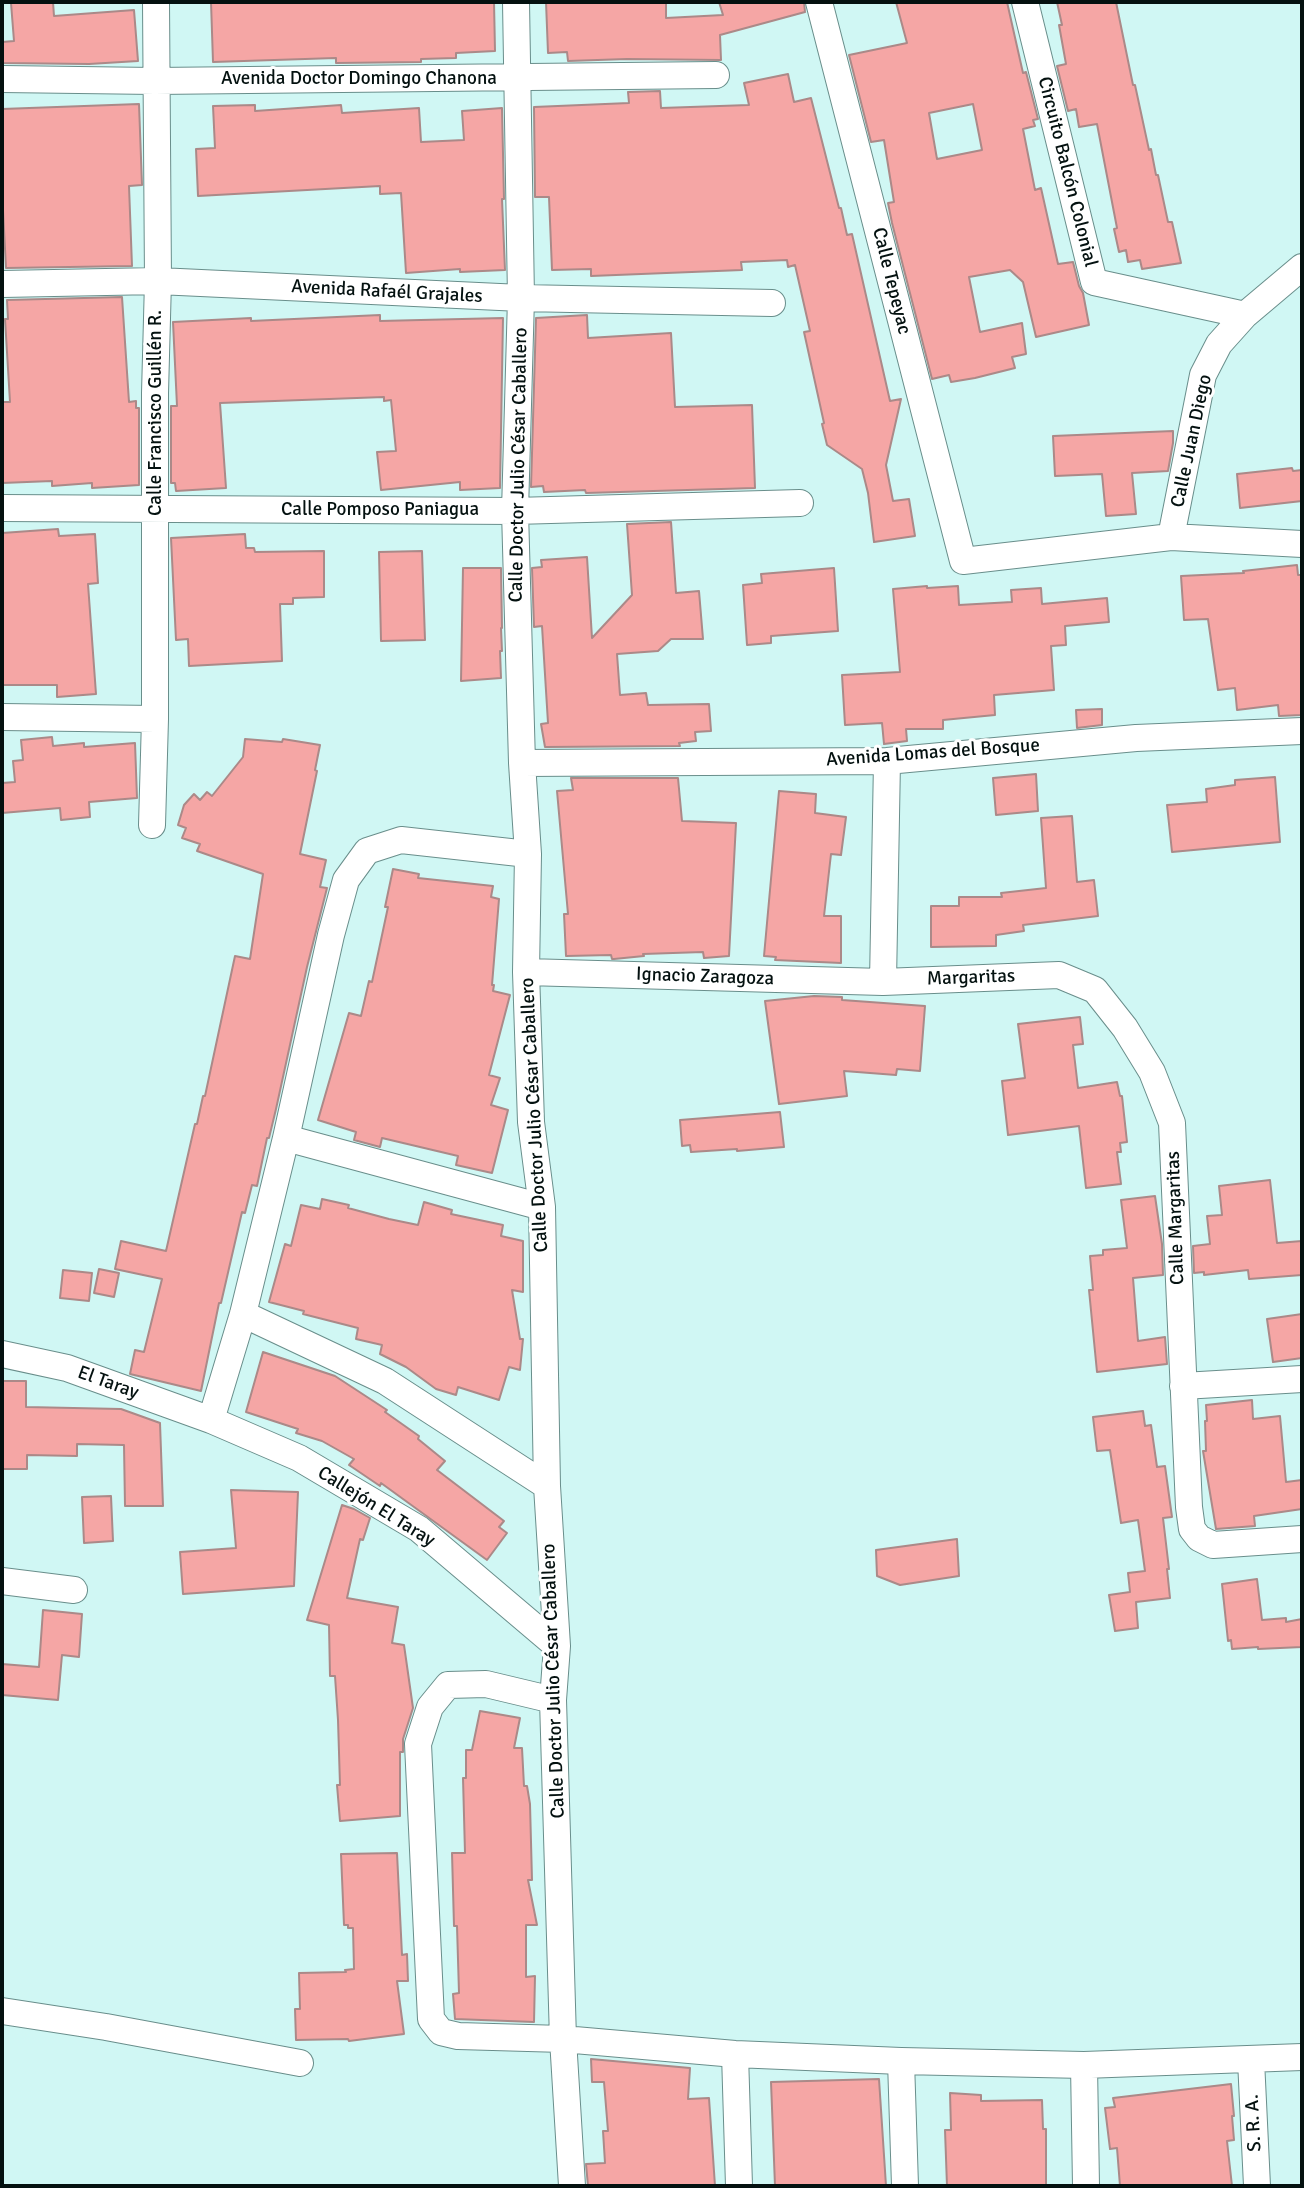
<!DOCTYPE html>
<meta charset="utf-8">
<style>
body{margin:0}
#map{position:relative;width:1304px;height:2188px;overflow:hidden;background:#d0f7f4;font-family:Signika,sans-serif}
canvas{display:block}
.frame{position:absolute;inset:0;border:4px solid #041110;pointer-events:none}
</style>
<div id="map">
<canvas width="1304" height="2188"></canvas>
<div class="frame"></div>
</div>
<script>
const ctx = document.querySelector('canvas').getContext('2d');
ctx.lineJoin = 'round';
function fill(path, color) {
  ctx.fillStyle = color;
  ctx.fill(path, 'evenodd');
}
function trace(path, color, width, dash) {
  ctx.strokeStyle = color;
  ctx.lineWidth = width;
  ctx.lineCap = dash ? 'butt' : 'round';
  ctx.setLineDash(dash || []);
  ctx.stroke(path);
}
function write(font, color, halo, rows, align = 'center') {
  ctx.font = font + ' Signika,sans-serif';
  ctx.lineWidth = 6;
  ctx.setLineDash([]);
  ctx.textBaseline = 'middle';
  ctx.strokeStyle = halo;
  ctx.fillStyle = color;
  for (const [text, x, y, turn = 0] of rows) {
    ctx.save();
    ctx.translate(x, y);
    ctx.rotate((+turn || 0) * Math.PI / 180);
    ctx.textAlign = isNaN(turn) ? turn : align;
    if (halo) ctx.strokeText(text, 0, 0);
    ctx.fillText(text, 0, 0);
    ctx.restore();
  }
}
const building = new Path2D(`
 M 29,2 L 53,2 L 54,16 L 134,10 L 138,61 L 89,64 L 2,63 L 2,42 L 14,41 L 11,3 Z
 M 211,2 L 494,2 L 495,51 L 456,53 L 456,58 L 421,59 L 421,62 L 336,63 L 336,58 L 213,62 Z
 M 546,2 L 666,2 L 666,18 L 723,15 L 719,2 L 804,2 L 805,12 L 720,35 L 721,60 L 627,59 L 568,61 L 567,52 L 548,53 Z
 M 896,2 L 1007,2 L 1023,73 L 1026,72 L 1038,119 L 1033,120 L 1035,126 L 1023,129 L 1035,190 L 1041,188 L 1058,264 L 1073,262 L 1079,286 L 1083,293 L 1089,325 L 1036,337 L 1023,282 L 1010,270 L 969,277 L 980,332 L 1022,323 L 1026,354 L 1012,357 L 1015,368 L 975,378 L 951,382 L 949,375 L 932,379 L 892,223 L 888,203 L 894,202 L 884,140 L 871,142 L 849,55 L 907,43 ZM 973,104 L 982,150 L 937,159 L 929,113 Z
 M 1057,2 L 1116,2 L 1133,85 L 1135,85 L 1149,150 L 1151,149 L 1156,175 L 1158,175 L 1168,222 L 1172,222 L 1181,263 L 1142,269 L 1140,260 L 1128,262 L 1126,250 L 1119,252 L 1114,229 L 1117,228 L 1097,124 L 1079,127 L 1076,109 L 1068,111 L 1057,66 L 1066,64 L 1059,25 L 1062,25 Z
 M 788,74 L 794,102 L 811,98 L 839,208 L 841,208 L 847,235 L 852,234 L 890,401 L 901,399 L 886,465 L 893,501 L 909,499 L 915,536 L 874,542 L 868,493 L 862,469 L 827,445 L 822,424 L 824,423 L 804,332 L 810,331 L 795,265 L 788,267 L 787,260 L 741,262 L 742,270 L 591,276 L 591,269 L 552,270 L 549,197 L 535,197 L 534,107 L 629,103 L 628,92 L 660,91 L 661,108 L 749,105 L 744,83 Z
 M 139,104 L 142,185 L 129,186 L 132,266 L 6,268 L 2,191 L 2,109 Z
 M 255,105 L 255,111 L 341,105 L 342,113 L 419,108 L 421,142 L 464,140 L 462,111 L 502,108 L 504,199 L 502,199 L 505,270 L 460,272 L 460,269 L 406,273 L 401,193 L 380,194 L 380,186 L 198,196 L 196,149 L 215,148 L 213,106 Z
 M 122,297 L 129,402 L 136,401 L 136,408 L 139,408 L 139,485 L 92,488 L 92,483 L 52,486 L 52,481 L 2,483 L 2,402 L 10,402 L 5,319 L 8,319 L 7,300 Z
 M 380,315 L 380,321 L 503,318 L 500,488 L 460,490 L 460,482 L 381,490 L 377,452 L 396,451 L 391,400 L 384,401 L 384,397 L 220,403 L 226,488 L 176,491 L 175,483 L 171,483 L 171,406 L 177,406 L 173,322 L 251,318 L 251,321 Z
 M 587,315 L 588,338 L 671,333 L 675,407 L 752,405 L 755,488 L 586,493 L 585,490 L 544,492 L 543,486 L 531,487 L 536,318 Z
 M 1173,431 L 1173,443 L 1168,471 L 1132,473 L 1136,514 L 1106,516 L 1102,474 L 1055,476 L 1053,436 Z
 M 1292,468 L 1293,471 L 1302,470 L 1302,501 L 1240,508 L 1237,474 Z
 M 671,522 L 676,593 L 699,591 L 703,639 L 671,639 L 658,651 L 617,654 L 620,695 L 646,693 L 648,705 L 709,704 L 711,731 L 695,732 L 696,741 L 679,743 L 680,746 L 545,747 L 541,724 L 548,723 L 542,626 L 534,627 L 532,568 L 542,567 L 541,560 L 587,557 L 592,638 L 632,595 L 627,524 Z
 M 58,529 L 59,536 L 95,534 L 98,583 L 88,584 L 96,694 L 57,697 L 57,685 L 2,685 L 2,533 Z
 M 245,534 L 246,548 L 254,548 L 255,552 L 324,551 L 324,597 L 293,598 L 293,604 L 280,604 L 282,661 L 189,666 L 188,639 L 176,640 L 171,538 Z
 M 422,551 L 425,640 L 381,641 L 379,552 Z
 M 1297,565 L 1298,575 L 1302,575 L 1302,715 L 1279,716 L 1278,705 L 1237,710 L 1235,688 L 1218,690 L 1208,619 L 1184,620 L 1181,576 L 1244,573 L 1243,571 Z
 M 463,568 L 501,568 L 502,628 L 501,628 L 502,651 L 500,651 L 501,678 L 461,681 Z
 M 834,568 L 838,631 L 771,636 L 771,643 L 747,645 L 743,585 L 762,583 L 761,574 Z
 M 927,586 L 927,588 L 958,586 L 959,605 L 1012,602 L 1011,590 L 1041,588 L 1042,604 L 1107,598 L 1109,622 L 1065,626 L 1066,645 L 1051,646 L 1054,690 L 994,695 L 995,715 L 943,720 L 943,729 L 906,729 L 907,741 L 884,744 L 882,723 L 845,725 L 842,675 L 900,672 L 893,589 Z
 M 1102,709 L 1102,725 L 1077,728 L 1076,710 Z
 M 52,737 L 53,746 L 84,743 L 84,747 L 135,743 L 137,798 L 89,802 L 90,817 L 61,820 L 60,808 L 2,813 L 2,783 L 15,782 L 13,761 L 23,760 L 21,740 Z
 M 245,739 L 282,742 L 283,739 L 320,745 L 315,770 L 317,771 L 300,854 L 326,860 L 320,887 L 327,888 L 307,967 L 276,1109 L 269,1138 L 267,1138 L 257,1186 L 252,1185 L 245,1213 L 242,1212 L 221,1303 L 219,1303 L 201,1391 L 130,1374 L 135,1350 L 144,1352 L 162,1279 L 115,1269 L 121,1241 L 166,1251 L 195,1124 L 197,1124 L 203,1096 L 205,1096 L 235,956 L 250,959 L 263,874 L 197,851 L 200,844 L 182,838 L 186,828 L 178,825 L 184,805 L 194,794 L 200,800 L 207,792 L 212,796 L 243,757 Z
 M 1036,774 L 1038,811 L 996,815 L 993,778 Z
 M 1275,777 L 1280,842 L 1172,852 L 1167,805 L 1207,802 L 1206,789 L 1235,785 L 1235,780 Z
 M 571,778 L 678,778 L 682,821 L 736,823 L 729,956 L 704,958 L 703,952 L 643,954 L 644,956 L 614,959 L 612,959 L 611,955 L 566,956 L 564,914 L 568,914 L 557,791 L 573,790 Z
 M 779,791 L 816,794 L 815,813 L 846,817 L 841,855 L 831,854 L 824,916 L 841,916 L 841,963 L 775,960 L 776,957 L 764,956 Z
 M 1072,816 L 1077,882 L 1094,880 L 1098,916 L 1023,925 L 1024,931 L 996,935 L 996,946 L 931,947 L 931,906 L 959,906 L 959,897 L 1002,897 L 1001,893 L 1046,888 L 1041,818 Z
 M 393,869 L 419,874 L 418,878 L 493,886 L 491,897 L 499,899 L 492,985 L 494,985 L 493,991 L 510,995 L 489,1075 L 500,1078 L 491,1105 L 508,1110 L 492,1173 L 456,1165 L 458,1156 L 382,1138 L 380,1147 L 354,1140 L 356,1132 L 318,1120 L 349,1013 L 361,1016 L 369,981 L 372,982 L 388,907 L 385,907 Z
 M 814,996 L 842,997 L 842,1000 L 925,1006 L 920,1071 L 897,1069 L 896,1075 L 844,1071 L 847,1096 L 779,1104 L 765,1001 Z
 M 1080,1017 L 1083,1044 L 1073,1045 L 1078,1088 L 1117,1082 L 1120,1096 L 1122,1096 L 1127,1142 L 1120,1143 L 1121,1152 L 1117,1152 L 1121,1184 L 1086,1188 L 1079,1126 L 1008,1135 L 1002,1081 L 1025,1078 L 1018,1024 Z
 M 780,1112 L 784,1147 L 737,1151 L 737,1149 L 691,1152 L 690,1145 L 682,1146 L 680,1120 Z
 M 1270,1180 L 1277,1243 L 1302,1241 L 1302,1275 L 1249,1279 L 1248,1270 L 1204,1275 L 1204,1272 L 1194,1273 L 1193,1246 L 1210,1244 L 1207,1216 L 1222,1215 L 1219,1186 Z
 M 1155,1196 L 1162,1244 L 1163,1275 L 1133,1278 L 1138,1341 L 1165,1337 L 1167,1364 L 1097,1372 L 1089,1290 L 1093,1290 L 1090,1256 L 1103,1255 L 1103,1250 L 1127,1248 L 1121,1200 Z
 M 322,1199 L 349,1205 L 348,1208 L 389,1219 L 418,1225 L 424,1202 L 452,1210 L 451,1214 L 503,1225 L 501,1236 L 523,1241 L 523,1292 L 512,1290 L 520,1339 L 523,1339 L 520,1370 L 509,1367 L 499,1400 L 458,1387 L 456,1395 L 436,1389 L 406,1367 L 380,1354 L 382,1345 L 356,1339 L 358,1328 L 303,1314 L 304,1311 L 269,1302 L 285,1244 L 291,1246 L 301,1205 L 320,1209 Z
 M 99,1269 L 119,1273 L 114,1297 L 94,1293 Z
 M 63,1270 L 92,1273 L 89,1301 L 60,1298 Z
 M 1302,1314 L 1302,1358 L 1273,1362 L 1267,1319 Z
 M 263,1352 L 335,1376 L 387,1410 L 385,1412 L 419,1436 L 418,1439 L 445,1461 L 437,1470 L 504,1521 L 499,1527 L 507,1533 L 487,1560 L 381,1483 L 380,1486 L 349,1465 L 354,1459 L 322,1441 L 296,1433 L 298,1429 L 246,1412 Z
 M 2,1381 L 26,1381 L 26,1407 L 121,1409 L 160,1423 L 163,1506 L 125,1506 L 124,1445 L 77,1444 L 77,1456 L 27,1455 L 27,1469 L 2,1469 Z
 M 1252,1400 L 1253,1419 L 1280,1416 L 1286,1482 L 1302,1480 L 1302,1509 L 1254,1516 L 1255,1526 L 1216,1529 L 1203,1451 L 1206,1451 L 1205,1421 L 1207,1421 L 1206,1405 Z
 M 1143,1411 L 1145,1426 L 1151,1425 L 1157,1467 L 1165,1466 L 1172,1517 L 1163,1518 L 1169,1569 L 1167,1569 L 1170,1598 L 1136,1602 L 1138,1628 L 1115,1631 L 1109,1595 L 1130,1592 L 1128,1573 L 1145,1571 L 1138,1520 L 1121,1523 L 1110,1450 L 1097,1451 L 1093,1417 Z
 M 231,1490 L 298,1492 L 294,1586 L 183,1594 L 180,1552 L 236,1548 Z
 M 111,1496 L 113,1541 L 84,1543 L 82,1497 Z
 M 342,1505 L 354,1509 L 370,1518 L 363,1540 L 360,1539 L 347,1598 L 398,1607 L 392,1643 L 404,1645 L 413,1708 L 403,1739 L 403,1752 L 400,1752 L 400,1816 L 340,1821 L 337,1785 L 340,1785 L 338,1720 L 335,1676 L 330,1676 L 329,1625 L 307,1620 Z
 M 957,1539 L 959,1576 L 900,1585 L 877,1576 L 876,1550 Z
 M 1257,1579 L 1262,1620 L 1286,1618 L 1286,1622 L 1302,1619 L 1302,1647 L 1258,1649 L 1258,1647 L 1232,1649 L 1231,1640 L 1228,1641 L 1222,1584 Z
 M 43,1610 L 82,1614 L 79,1657 L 62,1655 L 58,1700 L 2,1695 L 2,1664 L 39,1667 Z
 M 480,1711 L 520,1718 L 514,1748 L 522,1748 L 524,1786 L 527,1786 L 530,1804 L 532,1880 L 528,1880 L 537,1925 L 526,1925 L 526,1977 L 535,1976 L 534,2022 L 455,2019 L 453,1994 L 459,1993 L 457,1926 L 454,1926 L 452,1853 L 465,1853 L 463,1778 L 466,1778 L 466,1750 L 472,1750 Z
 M 397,1853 L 402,1955 L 407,1954 L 408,1981 L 397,1981 L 404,2034 L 349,2041 L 348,2039 L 296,2040 L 295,2009 L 300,2009 L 299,1973 L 346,1972 L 345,1970 L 354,1969 L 353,1928 L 348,1928 L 348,1925 L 344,1925 L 341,1854 Z
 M 591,2059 L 690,2068 L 688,2099 L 709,2098 L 715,2186 L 588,2186 L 586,2164 L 605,2163 L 603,2131 L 608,2131 L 604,2082 L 592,2082 Z
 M 879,2079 L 886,2186 L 775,2186 L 771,2082 Z
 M 1231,2084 L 1234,2116 L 1232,2116 L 1234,2140 L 1227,2141 L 1232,2186 L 1120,2186 L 1117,2148 L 1110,2149 L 1105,2108 L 1115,2107 L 1113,2098 Z
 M 950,2093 L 981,2095 L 981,2101 L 1042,2100 L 1043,2129 L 1046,2129 L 1046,2186 L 947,2186 L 945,2130 L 951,2130 Z`);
fill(building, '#f5a6a5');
trace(building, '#ab8988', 2);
const street = new Path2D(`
 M 516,2 L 521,298 L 515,511 L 522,763 L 528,854 L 526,972 L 531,1122 L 542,1207 L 547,1486 L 557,1646 L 553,1700 L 563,2039 L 572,2186
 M 819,2 L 963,561 L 1171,537 L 1302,544
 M 1025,2 L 1094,282 L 1245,315 L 1302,267
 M 2,79 L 155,81 L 716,75
 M 2,284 L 158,281 L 521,298 L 772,303
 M 2,508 L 515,511 L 800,503
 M 1171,537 L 1203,375 L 1219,344 L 1245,315
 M 2,717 L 155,719
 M 522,763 L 887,761 L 1136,738 L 1302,731
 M 152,825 L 155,719 L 155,393 L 158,281 L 156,2
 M 526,972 L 883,982 L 1059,975 L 1095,990 L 1125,1028 L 1152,1072 L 1172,1123 L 1189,1507 L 1192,1529 L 1199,1538 L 1213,1545 L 1302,1539
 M 883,982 L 887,761
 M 286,1138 L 542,1207
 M 243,1314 L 385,1381 L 547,1486
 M 2,1354 L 67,1368 L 211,1420 L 299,1458 L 419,1529 L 557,1646
 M 1183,1386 L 1302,1379
 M 211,1420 L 243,1314 L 286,1138 L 331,935 L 346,880 L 367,851 L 401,840 L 528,854
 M 2,1581 L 74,1590
 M 553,1700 L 486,1684 L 448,1685 L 430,1707 L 418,1744 L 431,2019 L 441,2032 L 458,2036 L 563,2039 L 735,2054 L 901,2061 L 1084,2065 L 1302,2057
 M 2,2011 L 106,2027 L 300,2063
 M 735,2054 L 739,2186
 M 1251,2060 L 1257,2186
 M 901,2061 L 905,2186
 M 1084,2065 L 1086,2186`);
trace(street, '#698e8b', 28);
trace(street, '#fff', 26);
write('19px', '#041110', '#fff', [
 ["Avenida Doctor Domingo Chanona",359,79],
 ["Circuito Balcón Colonial",1067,172,76],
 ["Calle Tepeyac",891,281,76],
 ["Avenida Rafaél Grajales",387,292,3],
 ["Calle Francisco Guillén R.",156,413,-90],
 ["Calle Juan Diego",1192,441,-78],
 ["Calle Doctor Julio César Caballero",519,465,-89],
 ["Calle Pomposo Paniagua",380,510],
 ["Avenida Lomas del Bosque",933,753,-4],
 ["Ignacio Zaragoza",705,977,2],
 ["Margaritas",971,978,-2],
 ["Calle Doctor Julio César Caballero",535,1115,-93],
 ["Calle Margaritas",1176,1218,-92],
 ["El Taray",108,1383,20],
 ["Callejón El Taray",376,1507,32],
 ["Calle Doctor Julio César Caballero",554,1681,-92],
 ["S. R. A.",1254,2123,-93]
]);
</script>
